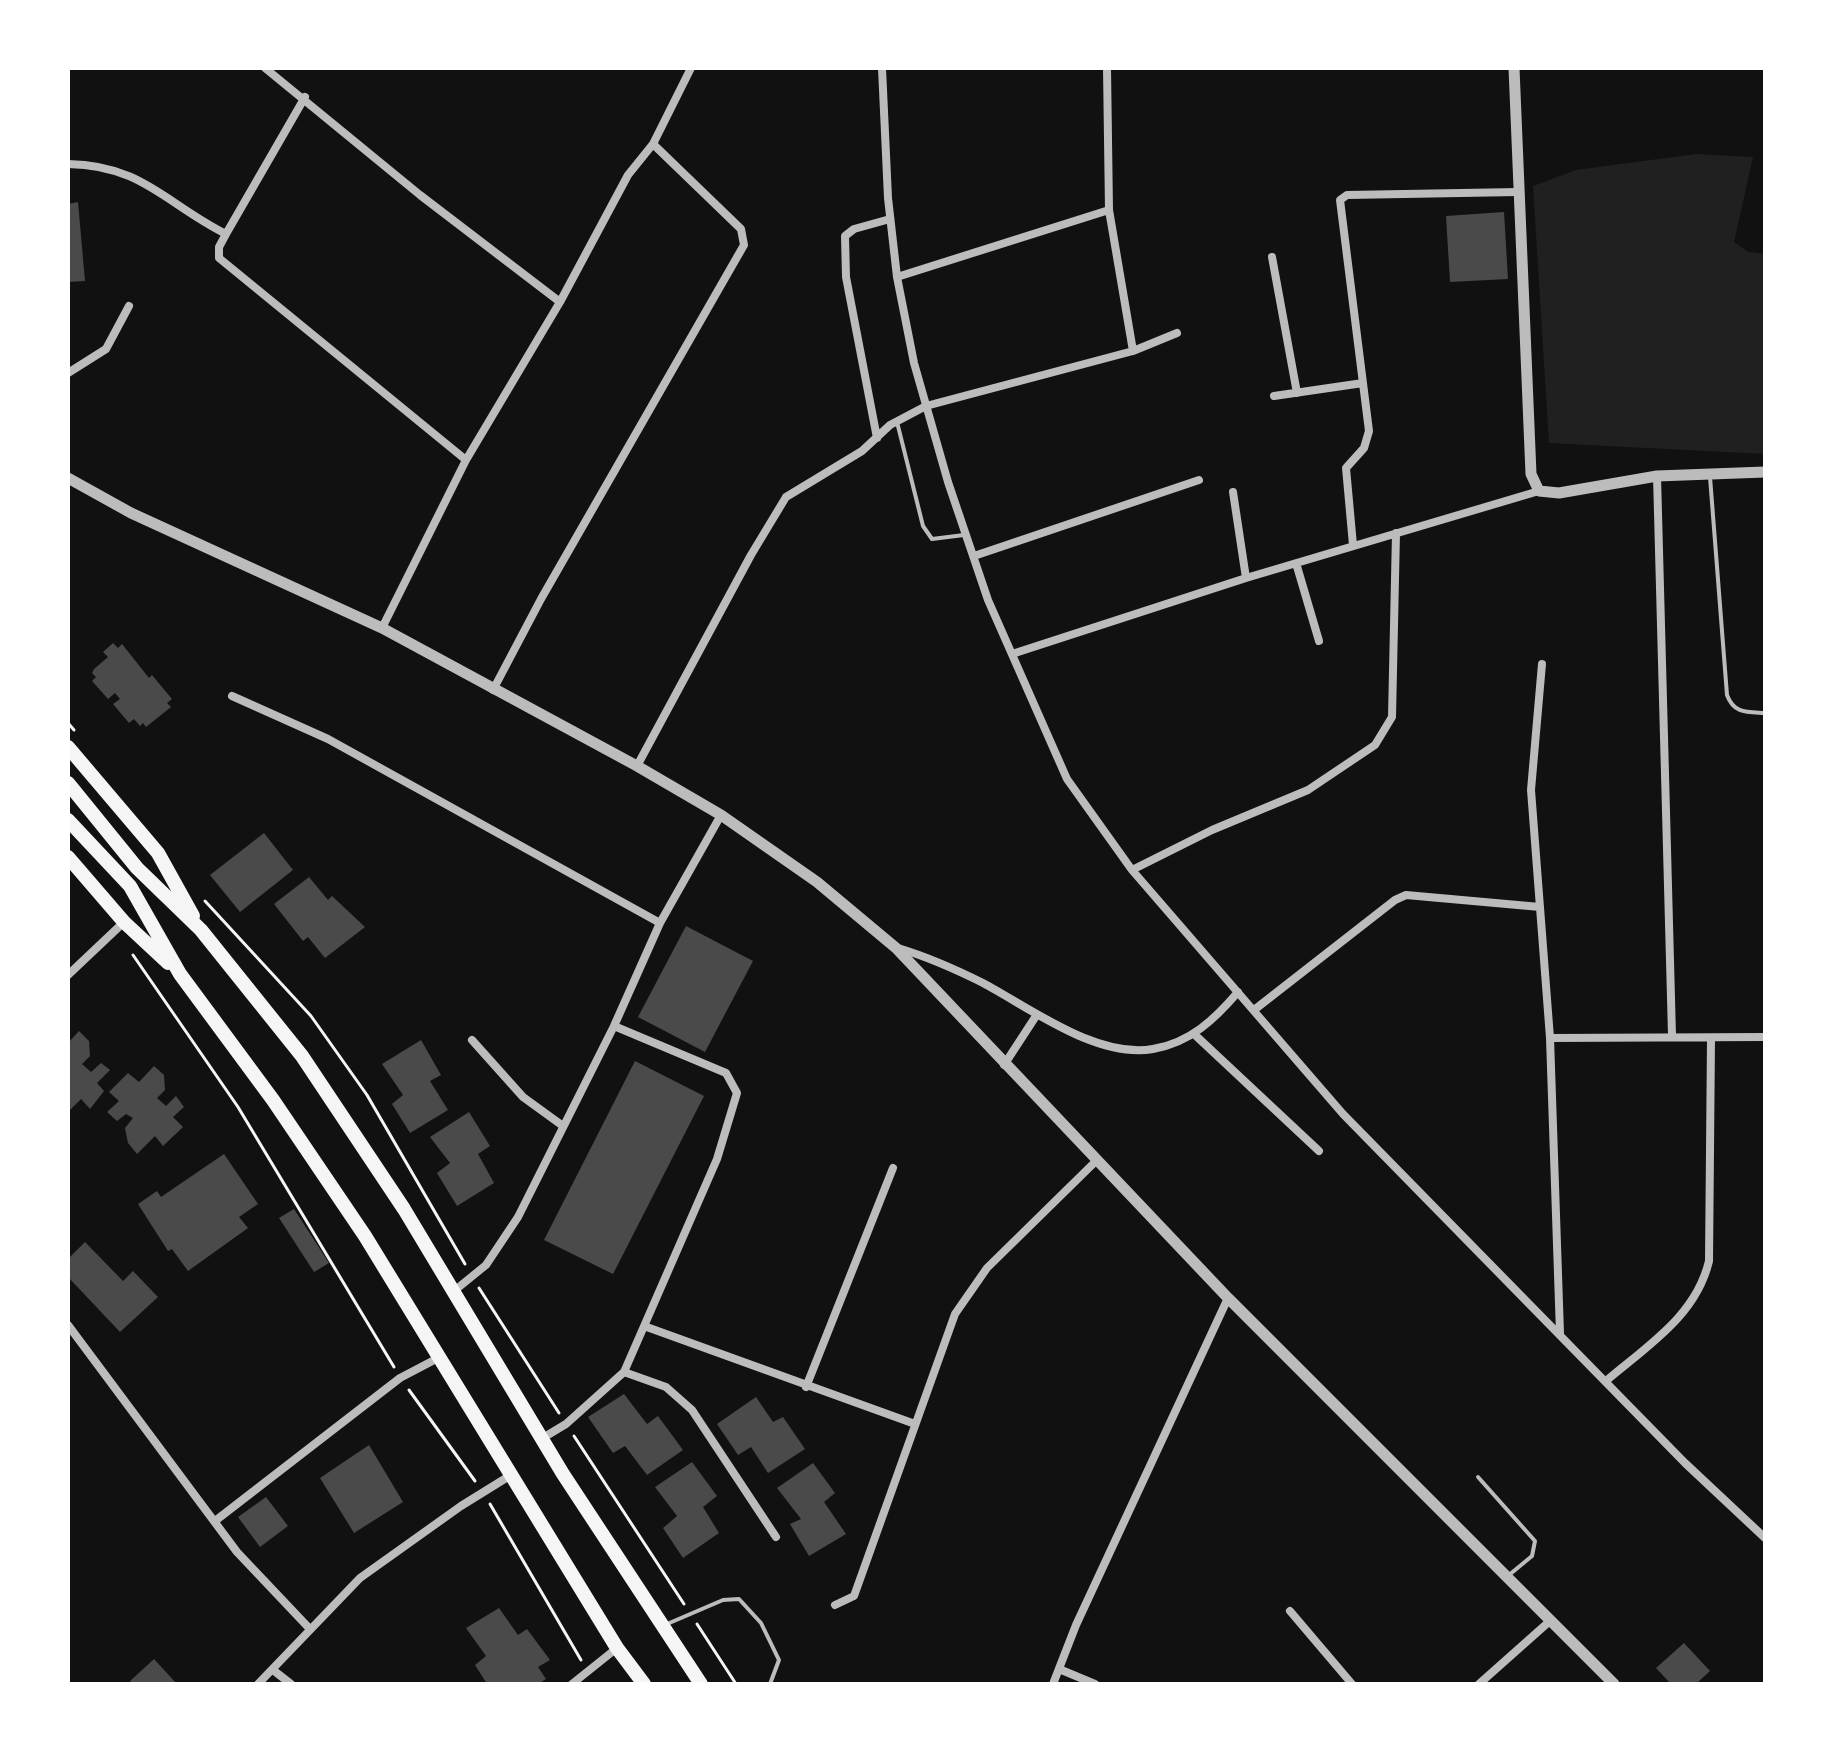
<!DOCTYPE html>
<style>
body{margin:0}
#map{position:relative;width:1833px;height:1752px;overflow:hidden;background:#111;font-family:Poppins,sans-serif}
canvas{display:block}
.frame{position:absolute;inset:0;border:70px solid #fff;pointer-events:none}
</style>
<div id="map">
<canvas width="1833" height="1752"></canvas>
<div class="frame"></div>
</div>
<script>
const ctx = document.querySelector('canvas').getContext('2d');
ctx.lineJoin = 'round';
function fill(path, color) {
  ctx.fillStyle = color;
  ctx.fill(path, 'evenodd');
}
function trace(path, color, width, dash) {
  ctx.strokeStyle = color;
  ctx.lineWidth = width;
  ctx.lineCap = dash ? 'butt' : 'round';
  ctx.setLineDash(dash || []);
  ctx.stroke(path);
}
fill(new Path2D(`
 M 1696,154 L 1753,157 L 1734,242 L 1749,252 L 1765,254 L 1765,454 L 1549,443 L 1533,186 L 1576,170 Z`), '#202020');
fill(new Path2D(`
 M 78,202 L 85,281 L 68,282 L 68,204 Z
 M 1504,212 L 1508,279 L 1450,282 L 1446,216 Z
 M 113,643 L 118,648 L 122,644 L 149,678 L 152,675 L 172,699 L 167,703 L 171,707 L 146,727 L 143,723 L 140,726 L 134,719 L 129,723 L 113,704 L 120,699 L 115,693 L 108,699 L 92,681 L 96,677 L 92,673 L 94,669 L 108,657 L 103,652 Z
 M 264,833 L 293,870 L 240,912 L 210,875 Z
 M 309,877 L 328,900 L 332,896 L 365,927 L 325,958 L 308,937 L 303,941 L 274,904 Z
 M 686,926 L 753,961 L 705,1052 L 638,1017 Z
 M 79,1031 L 89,1041 L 90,1056 L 82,1064 L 91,1072 L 101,1063 L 110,1070 L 97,1083 L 104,1091 L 90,1109 L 81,1099 L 68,1112 L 68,1043 Z
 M 421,1040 L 441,1075 L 430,1081 L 448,1110 L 410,1133 L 392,1104 L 403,1095 L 382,1064 Z
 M 635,1061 L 704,1096 L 613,1274 L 544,1240 Z
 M 154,1066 L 164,1075 L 165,1090 L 157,1098 L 166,1106 L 176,1096 L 184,1107 L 173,1117 L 183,1127 L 163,1146 L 155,1136 L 137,1154 L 128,1143 L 125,1128 L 133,1118 L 126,1114 L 117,1121 L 107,1112 L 119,1101 L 109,1092 L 128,1073 L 139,1082 Z
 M 469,1112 L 490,1146 L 478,1154 L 494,1183 L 457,1206 L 437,1173 L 450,1163 L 430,1137 Z
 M 224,1154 L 258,1204 L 239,1217 L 248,1228 L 188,1271 L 172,1249 L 168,1251 L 138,1204 L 157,1191 L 161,1197 Z
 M 294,1209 L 329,1263 L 314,1272 L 279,1218 Z
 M 85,1242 L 123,1281 L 133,1271 L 158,1297 L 120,1332 L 68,1277 L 68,1259 Z
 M 624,1394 L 647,1424 L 658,1416 L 683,1450 L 647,1475 L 625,1446 L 613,1453 L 588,1417 Z
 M 756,1397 L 773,1422 L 783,1417 L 805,1449 L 768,1473 L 751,1447 L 738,1455 L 717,1424 Z
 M 369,1445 L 403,1502 L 354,1533 L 320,1478 Z
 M 692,1462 L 717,1496 L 703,1507 L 719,1533 L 683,1558 L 663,1528 L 677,1516 L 655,1487 Z
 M 813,1463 L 835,1493 L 824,1502 L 846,1534 L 809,1556 L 790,1524 L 801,1519 L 777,1488 Z
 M 266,1497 L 288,1526 L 260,1547 L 238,1517 Z
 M 499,1608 L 518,1635 L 527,1629 L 550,1660 L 538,1667 L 546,1679 L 538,1684 L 487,1684 L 475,1665 L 486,1656 L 466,1628 Z
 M 1684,1643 L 1710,1671 L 1696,1684 L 1671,1684 L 1656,1668 Z
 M 154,1659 L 177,1684 L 132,1684 L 130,1681 Z`), '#4a4a4a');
trace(new Path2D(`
 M 68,723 L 74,730
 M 205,901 L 311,1016 L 367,1095 L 465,1264
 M 133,955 L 238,1107 L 394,1367
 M 479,1288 L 559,1413
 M 409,1390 L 475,1481
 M 574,1436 L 684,1604
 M 490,1504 L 581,1660
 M 697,1624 L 736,1684`), '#f5f5f5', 3);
trace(new Path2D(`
 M 897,422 L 923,526 L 932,539 L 964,535
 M 1710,477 L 1727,695 C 1734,714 1747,712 1765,713
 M 1478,1477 L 1535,1541 L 1532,1556 L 1509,1575
 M 667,1624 L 723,1600 L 739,1599 L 761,1623 L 779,1660 L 770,1684`), '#bcbcbc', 4);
trace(new Path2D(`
 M 265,68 L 420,195 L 560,302
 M 882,68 L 888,198 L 897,277 L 914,363 L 948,482 L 988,600 L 1067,779 L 1132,870 L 1343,1114 L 1685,1463 L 1765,1538
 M 1107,68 L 1109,210 L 1133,351
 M 305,97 L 226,234 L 219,247 L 219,258 L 466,460
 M 68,164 C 142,165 166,204 226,234
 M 1272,257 L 1297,393
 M 897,277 L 1109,210
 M 68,373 L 106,349 L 129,306
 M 1274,396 L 1363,383
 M 877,438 L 846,277 L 845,236 L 854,229 L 890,219
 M 1657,476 L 1672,1035
 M 1233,492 L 1246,578
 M 1353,545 L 1346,468 L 1364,448 L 1369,431 L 1340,200 L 1347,195 L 1518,192
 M 974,556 L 1199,480
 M 1296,563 L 1319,641
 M 382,628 L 466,460 L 560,302 L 628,175 L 653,144 L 691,68
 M 1012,654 L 1246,578 L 1539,491
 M 1542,664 L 1531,790 L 1550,1038 L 1560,1333
 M 493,690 L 541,599 L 744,245 L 741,229 L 653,144
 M 232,696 L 328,739 L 660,923
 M 637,766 L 751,555 L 786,497 L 862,451 L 890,425 L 926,406 L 1133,351 L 1177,333
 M 1132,870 L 1212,830 L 1308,790 L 1375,745 L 1392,717 L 1396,533
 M 898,948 C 928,957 955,969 983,983 C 1030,1008 1097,1059 1153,1049 C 1190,1043 1215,1019 1238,992
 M 68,975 L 124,922
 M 1254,1010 L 1395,900 L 1406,895 L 1540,907
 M 1194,1034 L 1319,1151
 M 1550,1038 L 1765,1037
 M 472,1040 L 523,1097 L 563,1126
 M 1004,1065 L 1036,1016
 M 454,1291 L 486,1265 L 518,1217 L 614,1026 L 660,923 L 721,815
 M 68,1325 L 237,1552 L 309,1628
 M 644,1326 L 915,1424
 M 624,1372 L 666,1387 L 692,1410 L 776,1537
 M 1606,1381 C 1647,1346 1696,1316 1709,1261 L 1711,1039
 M 806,1387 L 893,1168
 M 541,1439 L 566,1424 L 624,1372 L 717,1159 L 737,1093 L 726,1073 L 614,1026
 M 215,1521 L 400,1378 L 440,1357
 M 835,1605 L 854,1596 L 955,1314 L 987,1268 L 1095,1162
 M 1290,1611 L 1352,1684
 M 1059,1669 L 1095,1684
 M 273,1670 L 291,1684
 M 258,1684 L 360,1578 L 461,1506 L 511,1475
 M 572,1684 L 617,1648
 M 1053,1684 L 1076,1625 L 1228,1298
 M 1479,1684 L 1551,1620`), '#bcbcbc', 8);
trace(new Path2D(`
 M 1514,68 L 1531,474 L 1539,491 L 1559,493 L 1657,476 L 1765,472
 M 68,478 L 131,513 L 382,628 L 637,766 L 721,815 L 817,882 L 896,948 L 1228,1298 L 1614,1684`), '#bcbcbc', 11);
trace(new Path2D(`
 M 68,747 L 158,853 L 193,916
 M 68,783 L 137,868 L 201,930 L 302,1056 L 404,1209 L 563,1474 L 701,1684
 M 68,820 L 130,886 L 180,974 L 273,1100 L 365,1236 L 617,1648 L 644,1684
 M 68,857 L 124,922 L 168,963`), '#f5f5f5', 14);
</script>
